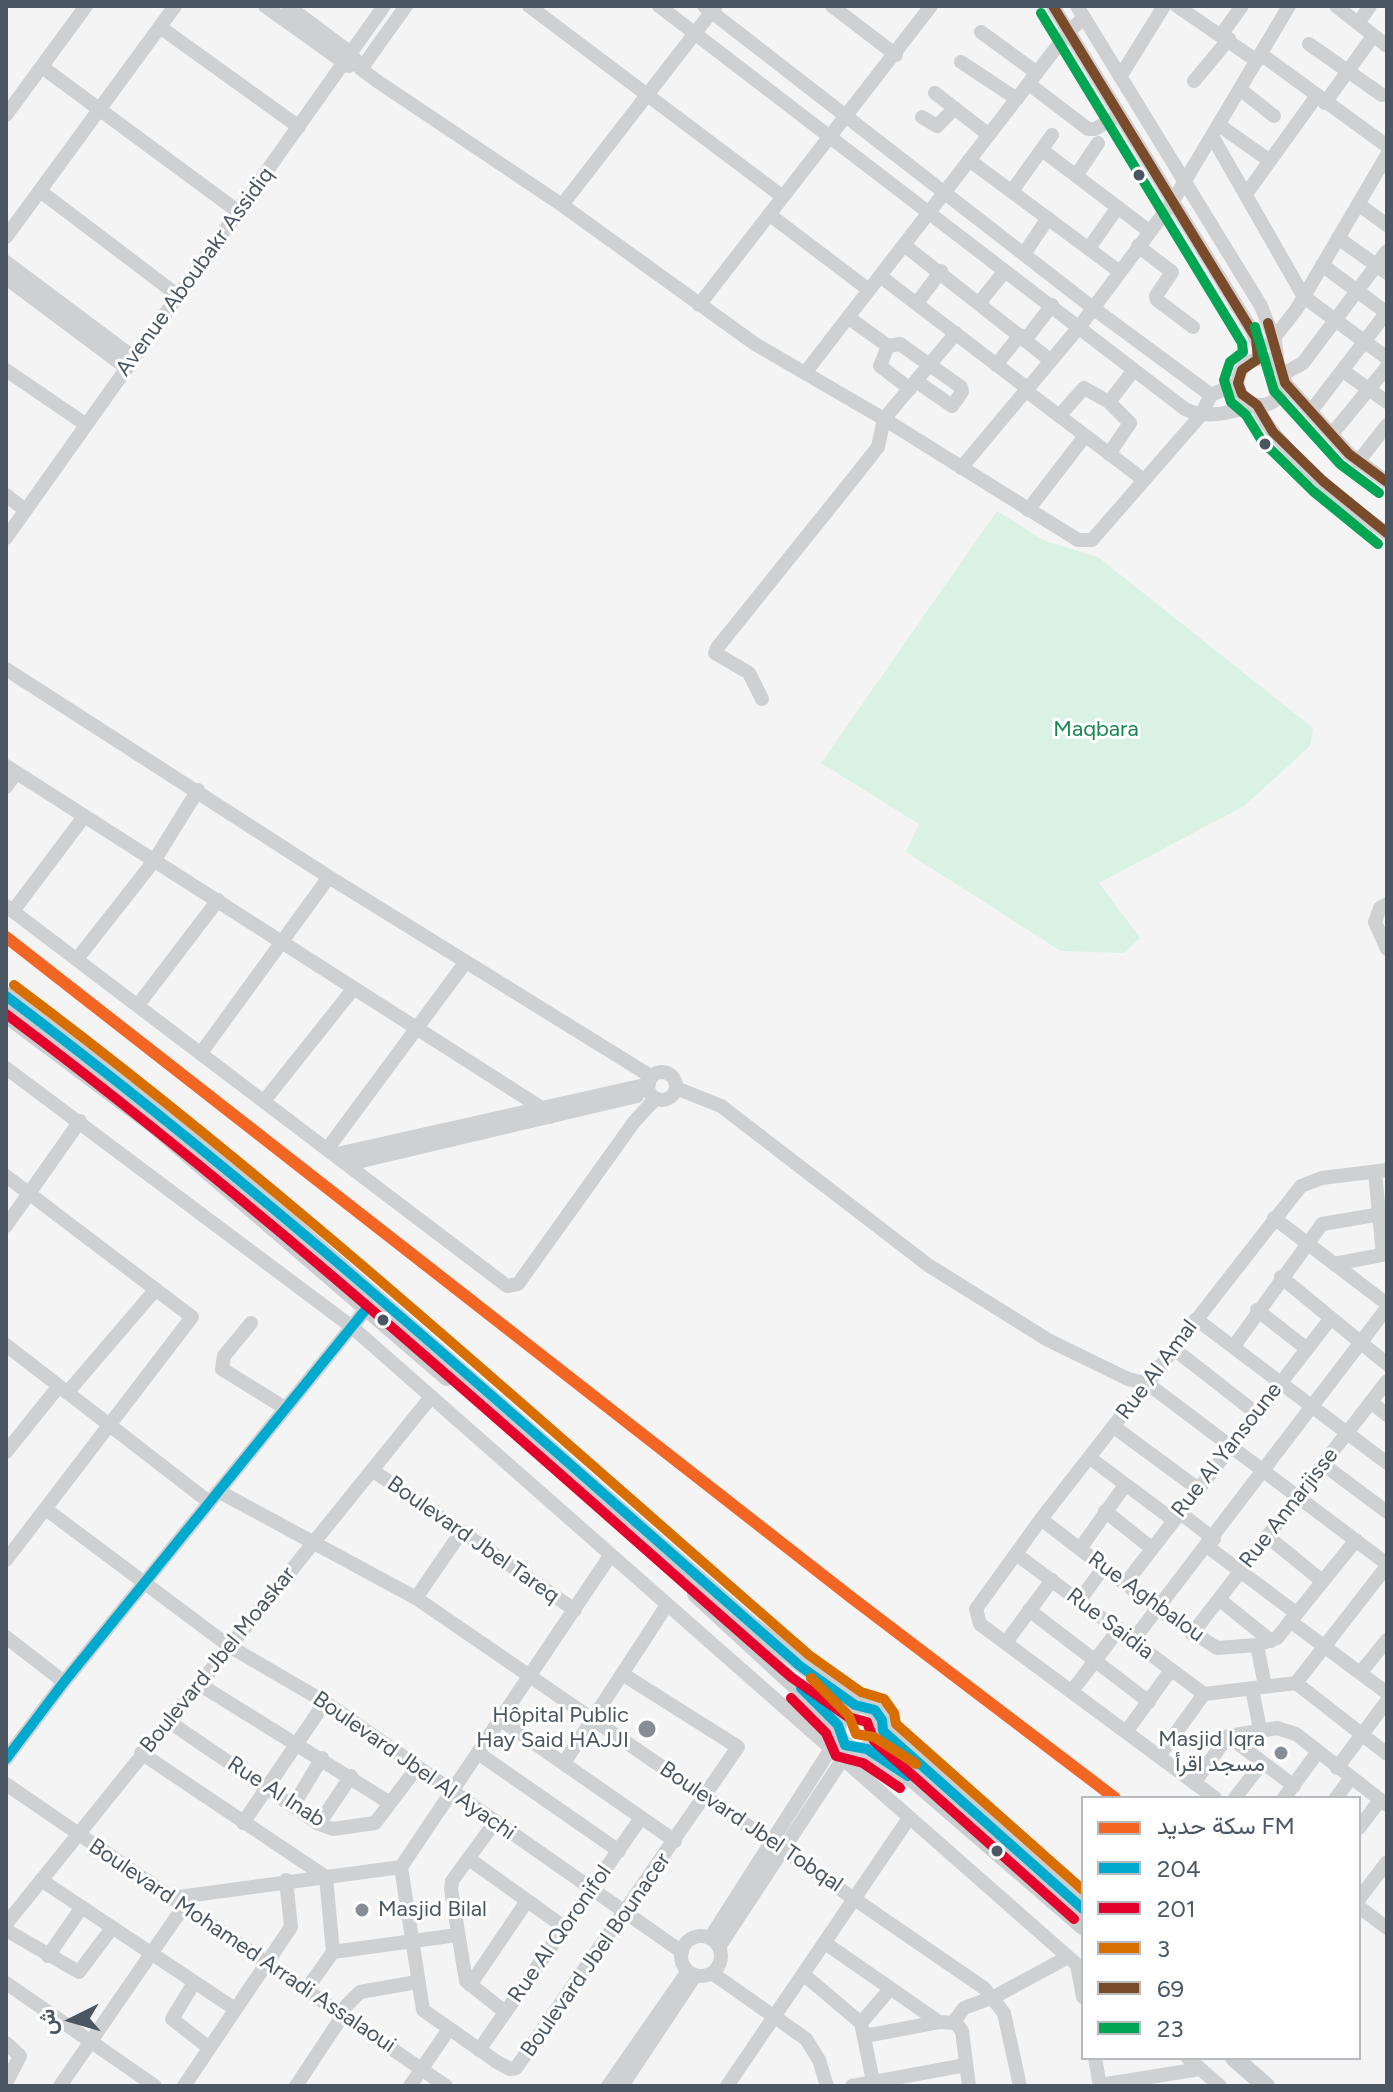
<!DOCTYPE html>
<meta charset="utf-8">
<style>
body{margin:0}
#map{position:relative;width:1393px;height:2092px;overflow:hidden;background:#f4f4f4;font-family:Figtree,Vazirmatn,sans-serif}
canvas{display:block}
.frame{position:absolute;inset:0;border:8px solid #4a5661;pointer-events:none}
.legend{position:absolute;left:1081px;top:1796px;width:280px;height:264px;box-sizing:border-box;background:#fff;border:2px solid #b7bbc0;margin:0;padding:10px 14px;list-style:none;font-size:24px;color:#4a5661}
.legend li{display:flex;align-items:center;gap:16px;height:40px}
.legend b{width:40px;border:2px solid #b7bbc0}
.north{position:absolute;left:32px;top:1980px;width:80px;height:80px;-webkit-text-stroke:6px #fff;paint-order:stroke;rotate:265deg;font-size:22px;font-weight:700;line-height:32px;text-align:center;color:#4a5661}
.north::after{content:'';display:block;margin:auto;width:28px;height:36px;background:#4a5661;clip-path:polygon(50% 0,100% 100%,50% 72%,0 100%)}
</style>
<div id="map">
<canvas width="1393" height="2092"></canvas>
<div class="frame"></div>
<ul class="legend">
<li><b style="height:10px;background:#f26522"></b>سكة حديد FM</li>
<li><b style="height:10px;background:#00a9ce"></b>204</li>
<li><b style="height:10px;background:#e4002b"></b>201</li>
<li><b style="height:10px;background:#d86d00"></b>3</li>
<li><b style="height:10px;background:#7a4b2a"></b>69</li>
<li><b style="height:10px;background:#00a651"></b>23</li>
</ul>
<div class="north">ش</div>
</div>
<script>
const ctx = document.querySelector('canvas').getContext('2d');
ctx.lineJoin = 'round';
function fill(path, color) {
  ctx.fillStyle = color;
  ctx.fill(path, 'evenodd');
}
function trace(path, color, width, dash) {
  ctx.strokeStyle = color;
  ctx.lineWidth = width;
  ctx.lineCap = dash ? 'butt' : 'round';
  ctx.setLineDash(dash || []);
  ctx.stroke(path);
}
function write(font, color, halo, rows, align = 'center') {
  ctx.font = font + ' Figtree,Vazirmatn,sans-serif';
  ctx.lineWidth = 6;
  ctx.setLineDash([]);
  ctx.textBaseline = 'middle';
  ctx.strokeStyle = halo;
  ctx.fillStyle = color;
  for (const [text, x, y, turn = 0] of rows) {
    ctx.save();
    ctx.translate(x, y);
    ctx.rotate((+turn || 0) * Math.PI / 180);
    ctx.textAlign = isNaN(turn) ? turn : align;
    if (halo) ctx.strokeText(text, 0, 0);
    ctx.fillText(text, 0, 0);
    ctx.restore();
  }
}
fill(new Path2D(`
 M 997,511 L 1045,541 L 1098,557 L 1313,728 L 1310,746 L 1244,806 L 1099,883 L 1140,938 L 1124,953 L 1061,951 L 906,852 L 919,824 L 821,763 Z`), '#d9f2e3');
trace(new Path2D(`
 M 265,6 L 349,66
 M 288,6 L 351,53 L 361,69 L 377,81 L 562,205 L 755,344 L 884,419 L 1078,540 L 1092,540 L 1201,415 L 1211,395 L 1238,383
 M 529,6 L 783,197
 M 659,6 L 1185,409 C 1208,420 1232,412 1255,405
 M 704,6 L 1093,308 L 1211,395
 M 832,6 L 896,55
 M 1053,6 L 1251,329 L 1260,349 L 1258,359
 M 1077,6 L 1261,306 L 1275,341 L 1278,366
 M 1177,6 L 1257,61
 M 1336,6 L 1387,46
 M 1358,23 L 1370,6
 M 160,27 L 299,127
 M 981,32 L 1037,73
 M 1221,35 L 1242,6
 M 1309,44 L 1382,95
 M 1262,55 L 1387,146
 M 961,62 L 1017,99
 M 42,67 L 240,213
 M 361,69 L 406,6
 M 1120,77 L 1164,6
 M 1194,81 L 1229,39
 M 1029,84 L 1088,129 L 1095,129 L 1119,115
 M 1241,90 L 1274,116
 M 935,93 L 989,135
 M 1325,103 L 1373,36
 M 6,115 L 86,6
 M 922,117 L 937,126 L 955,108
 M 1219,125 L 1270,161
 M 1212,136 L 1304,297 L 1387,358
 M 1042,150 L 1149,231
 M 969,160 L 1120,272
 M 1076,176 L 1098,143
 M 40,191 L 176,294
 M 1012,191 L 1052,135
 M 1246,194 L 1316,97
 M 1358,204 L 1387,225
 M 562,205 L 716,6
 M 770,215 L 869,290
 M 6,237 L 175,6
 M 1338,238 L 1387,273
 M 904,245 L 1050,360
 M 1138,246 L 1172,272 L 1156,296 L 1157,300 L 1193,327
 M 1089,248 L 1118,207
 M 1024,254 L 1048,218
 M 6,262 L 133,357
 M 1322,265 L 1387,313
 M 880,276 L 1027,388
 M 6,278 L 125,367
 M 917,303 L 941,271
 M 979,303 L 1005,271
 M 699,305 L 931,6
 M 849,318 L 888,346 L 880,366 L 910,389
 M 1026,339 L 1052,305
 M 1270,343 L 1296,310 L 1387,155
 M 888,346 L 900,344 L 961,387 L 962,392 L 952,406 L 916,381
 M1238 382a23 23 0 1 1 46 0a23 23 0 1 1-46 0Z
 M 996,365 L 1020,335
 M 6,370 L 85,424
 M 1343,371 L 1387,402
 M 805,373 L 1069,31 L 1084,18
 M 1283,374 L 1303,363 L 1387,251
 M 1285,383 L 1349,454 L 1387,482
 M 1025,390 L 1144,480
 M 1109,402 L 1130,423 L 1109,454
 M 1257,405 C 1269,442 1353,511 1387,533
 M 1311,411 L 1387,312
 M 1059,416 L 1084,388 L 1109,402 L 1134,370
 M 1332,434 L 1387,367
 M 1358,462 L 1387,425
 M 961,468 L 1080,326 L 1173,201 L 1289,6
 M 6,495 L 25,510
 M 1028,510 L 1085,436
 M 6,538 L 384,6
 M 6,669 L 329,877 L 652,1077
 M 762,699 L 749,673 L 715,653 L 717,648 L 848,485 L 878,447 L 884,419 L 956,333
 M 6,766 L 540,1107 L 550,1117
 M 6,787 L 16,773
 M 1387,904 L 1380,908 L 1375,922 L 1387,949
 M 6,906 L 507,1286 L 518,1284 L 634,1122 L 656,1098
 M 13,911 L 83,818
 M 77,959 L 154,861 L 198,790
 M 138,1005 L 218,900
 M 201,1053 L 329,877
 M 6,1068 L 352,1327 L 1083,1970
 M648 1086a14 14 0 1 1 28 0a14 14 0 1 1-28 0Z
 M 676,1088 L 721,1106 L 928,1265 L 1048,1340 L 1128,1379 L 1148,1384 L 1387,1564
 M 264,1101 L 354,988
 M 328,1148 L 465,963
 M 337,1154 L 649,1084
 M 349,1164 L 637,1096
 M 1375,1172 L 1383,1255
 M 6,1176 L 192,1317 L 6,1560
 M 1274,1218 L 1387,1304
 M 6,1226 L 80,1121
 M 1334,1264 L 1387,1254
 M 1281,1277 L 1387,1364
 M 1257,1310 L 1307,1349
 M 1196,1319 L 1387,1463
 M 251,1323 L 224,1356 L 222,1369 L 285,1408
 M 6,1345 L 209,1502
 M 1234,1346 L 1322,1224 L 1387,1213
 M 1174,1349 L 1256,1413
 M 67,1393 L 156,1289
 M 1371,1402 L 1387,1415
 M 1114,1427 L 1197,1488
 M 6,1452 L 59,1386
 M 1090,1458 L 1172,1519
 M 1324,1465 L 1387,1512
 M 372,1470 L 575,1610
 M 218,1491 L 416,1598 L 984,1988 L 1004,2013 L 1020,2086
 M 47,1510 L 229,1646 L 325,1702 L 682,1952
 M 1105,1511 L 1150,1547
 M 1179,1512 L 1214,1539
 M 1041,1519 L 1158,1609 L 1217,1648 L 1257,1645 L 1277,1638 L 1356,1540
 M 1267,1536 L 1322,1581
 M 1208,1547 L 1296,1613
 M 1080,1549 L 1125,1485
 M 1016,1554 L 1204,1694
 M 1125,1584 L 1331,1318
 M 416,1598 L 462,1531
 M 1080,1600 L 1103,1568
 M 1220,1600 L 1271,1641
 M 1029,1610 L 1149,1702
 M 1290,1621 L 1387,1693
 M 1192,1634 L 1387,1381
 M 6,1637 L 64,1682
 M 1134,1639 L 1387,1308
 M 1007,1641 L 1052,1580
 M 1257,1645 L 1265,1686
 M 1361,1672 L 1387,1640
 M 1296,1683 L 1387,1566
 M 199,1684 L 390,1803
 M 1252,1689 L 1260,1729
 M 1072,1691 L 1119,1629
 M 501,1720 L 675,1841
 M 168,1721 L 319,1824 L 333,1829 L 375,1823 L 416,1769
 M 1126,1732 L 1171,1670
 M 1228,1736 L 1294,1786
 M 141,1753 L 326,1877 L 333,1952 L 306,1990
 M 478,1753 L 619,1851
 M 1159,1756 L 1204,1694 L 1296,1683 L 1387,1754
 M 6,1759 L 64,1682 L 367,1308
 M 564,1763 L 667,1605
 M 1337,1768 L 1387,1701
 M 1194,1783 L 1228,1736 L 1277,1728 L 1296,1734 L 1387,1805
 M 6,1784 L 446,2086
 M 1215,1798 L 980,1624 L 976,1609 L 1041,1519 L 1301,1186 L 1322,1178 L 1387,1170
 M 1235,1798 L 1262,1763
 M 1284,1798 L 1317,1753
 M 1336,1798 L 1350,1779
 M 293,1806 L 322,1758
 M 495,1822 L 452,1881 L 451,1889 L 466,1981 L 505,2012
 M 243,1823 L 325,1702
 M 319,1824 L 351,1776
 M 1359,1828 L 1380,1800
 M 469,1859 L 564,1927
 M 401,1867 L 423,2010 L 497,2062 L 510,2069 L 516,2068 L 738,1747 L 624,1675
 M 41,1880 L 235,2009
 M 171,1898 L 401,1867 L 610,1556
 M 1359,1899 L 1387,1862
 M 1359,1907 L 1387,1928
 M 6,1924 L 431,1397
 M 6,1930 L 79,1972 L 112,1928
 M681 1956a20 20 0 1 1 40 0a20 20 0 1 1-40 0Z
 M 710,1938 L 839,1736
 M 825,1943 L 939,2022
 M 719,1947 L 850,1748
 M 333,1952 L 457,1935
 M 48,1956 L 82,1907
 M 1077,1965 L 1083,1997
 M 712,1973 L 806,2039 L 819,2060 L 827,2086
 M 803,1974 L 861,2023 L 874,2086
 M 6,1983 L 155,2086
 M 194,1983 L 172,2019 L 208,2047
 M 470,1985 L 527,1901
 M 340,2012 L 360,1992 L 417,1982
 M 861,2023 L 890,1989
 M 953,2023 L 964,2008 L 994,1997 L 1068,1957
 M 865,2036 L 939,2022 L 956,2023 L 962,2031 L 969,2086
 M 6,2043 L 20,2056 L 6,2083
 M 479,2050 L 641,1818
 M 1095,2058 L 1100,2086
 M 1188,2058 L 1220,2086
 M 1100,2085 L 1200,2069
 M 60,2086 L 184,1906
 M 184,2086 L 291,1927 L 286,1880
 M 296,2086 L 343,2015
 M 410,2086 L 449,2029
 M 608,2086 L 688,1971
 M 622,2086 L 695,1976
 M 727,2086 L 909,1818
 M 852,2086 L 966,2065`), '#ced0d2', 14);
trace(new Path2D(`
 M 6,996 L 138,1095 L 235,1175 L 751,1625 L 855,1705
 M 6,1014 L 153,1124 L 447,1377
 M 696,1594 L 838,1725
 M837 1728a23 23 0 1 1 46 0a23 23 0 1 1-46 0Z
 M 883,1731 L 1083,1909
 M 867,1749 L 914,1780 L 1083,1926
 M 1234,2058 L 1266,2086`), '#caced1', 18);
trace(new Path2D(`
 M 6,996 C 283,1204 539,1439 800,1666 L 855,1705 L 875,1710 L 882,1720 L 883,1731 L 1083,1909
 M 801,1688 L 838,1725 L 845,1745 L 867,1749 L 908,1776
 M 6,1759 L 64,1682 L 367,1308`), '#00a9ce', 10);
trace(new Path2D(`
 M 6,1014 C 280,1219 533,1452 791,1677 L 848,1717 L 867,1722 L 874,1741 L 1074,1919
 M 791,1698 L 826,1733 L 836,1756 L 863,1763 L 900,1788`), '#e4002b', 10);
trace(new Path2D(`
 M 14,985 C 292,1193 547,1428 809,1655 L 861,1692 L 884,1699 L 894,1713 L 896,1724 L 1083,1890
 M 811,1678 L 849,1716 L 856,1734 L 874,1737 L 916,1764`), '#d86d00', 10);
trace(new Path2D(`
 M 1053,6 L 1256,338 L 1258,359 L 1242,370 L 1238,383 L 1242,394 L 1257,405 L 1273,432 L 1323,481 L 1387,533
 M 1268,323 L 1285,383 L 1349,454 L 1387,482`), '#7a4b2a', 10);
trace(new Path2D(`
 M 1041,13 L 1242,343 L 1243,352 L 1230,362 L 1224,380 L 1231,402 L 1246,415 L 1262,441 L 1313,491 L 1378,544
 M 1255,327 L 1274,391 L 1340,464 L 1379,493`), '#00a651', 10);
trace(new Path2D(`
 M 6,937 L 852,1598 L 1115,1798`), '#f26522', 12);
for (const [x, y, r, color] of [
 [1139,175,7,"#4a5661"],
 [1265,444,7,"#4a5661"],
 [383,1320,7,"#4a5661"],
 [647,1729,10,"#868d94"],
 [1281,1753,8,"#868d94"],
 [997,1851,7,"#4a5661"],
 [362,1910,8,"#868d94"]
]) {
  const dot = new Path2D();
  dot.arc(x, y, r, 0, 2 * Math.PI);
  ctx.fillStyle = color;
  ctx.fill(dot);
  trace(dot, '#fff', 3);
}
write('22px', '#4a5661', '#fff', [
 ["Avenue Aboubakr Assidiq",195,272,-54],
 ["Rue Al Amal",1157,1370,-53],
 ["Rue Al Yansoune",1227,1450,-52],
 ["Rue Annarjisse",1289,1508,-52],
 ["Boulevard Jbel Tareq",473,1540,35],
 ["Rue Aghbalou",1146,1597,36],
 ["Rue Saidia",1110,1624,37],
 ["Boulevard Jbel Moaskar",218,1660,-51],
 ["Boulevard Jbel Al Ayachi",414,1766,35],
 ["Rue Al Inab",276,1792,33],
 ["Boulevard Jbel Tobqal",751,1827,34],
 ["Rue Al Qoronifol",560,1934,-55],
 ["Boulevard Mohamed Arradi Assalaoui",242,1946,34],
 ["Boulevard Jbel Bounacer",596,1955,-55]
]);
write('22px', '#17864f', '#fff', [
 ["Maqbara",1096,730]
]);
write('22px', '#4a5661', '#fff', [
 ["Hôpital Public",629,1716],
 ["Hay Said HAJJI",629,1741],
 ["Masjid Iqra",1265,1740],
 ["مسجد اقرأ",1265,1765],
 ["Masjid Bilal",378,1910,"left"]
], 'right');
</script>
